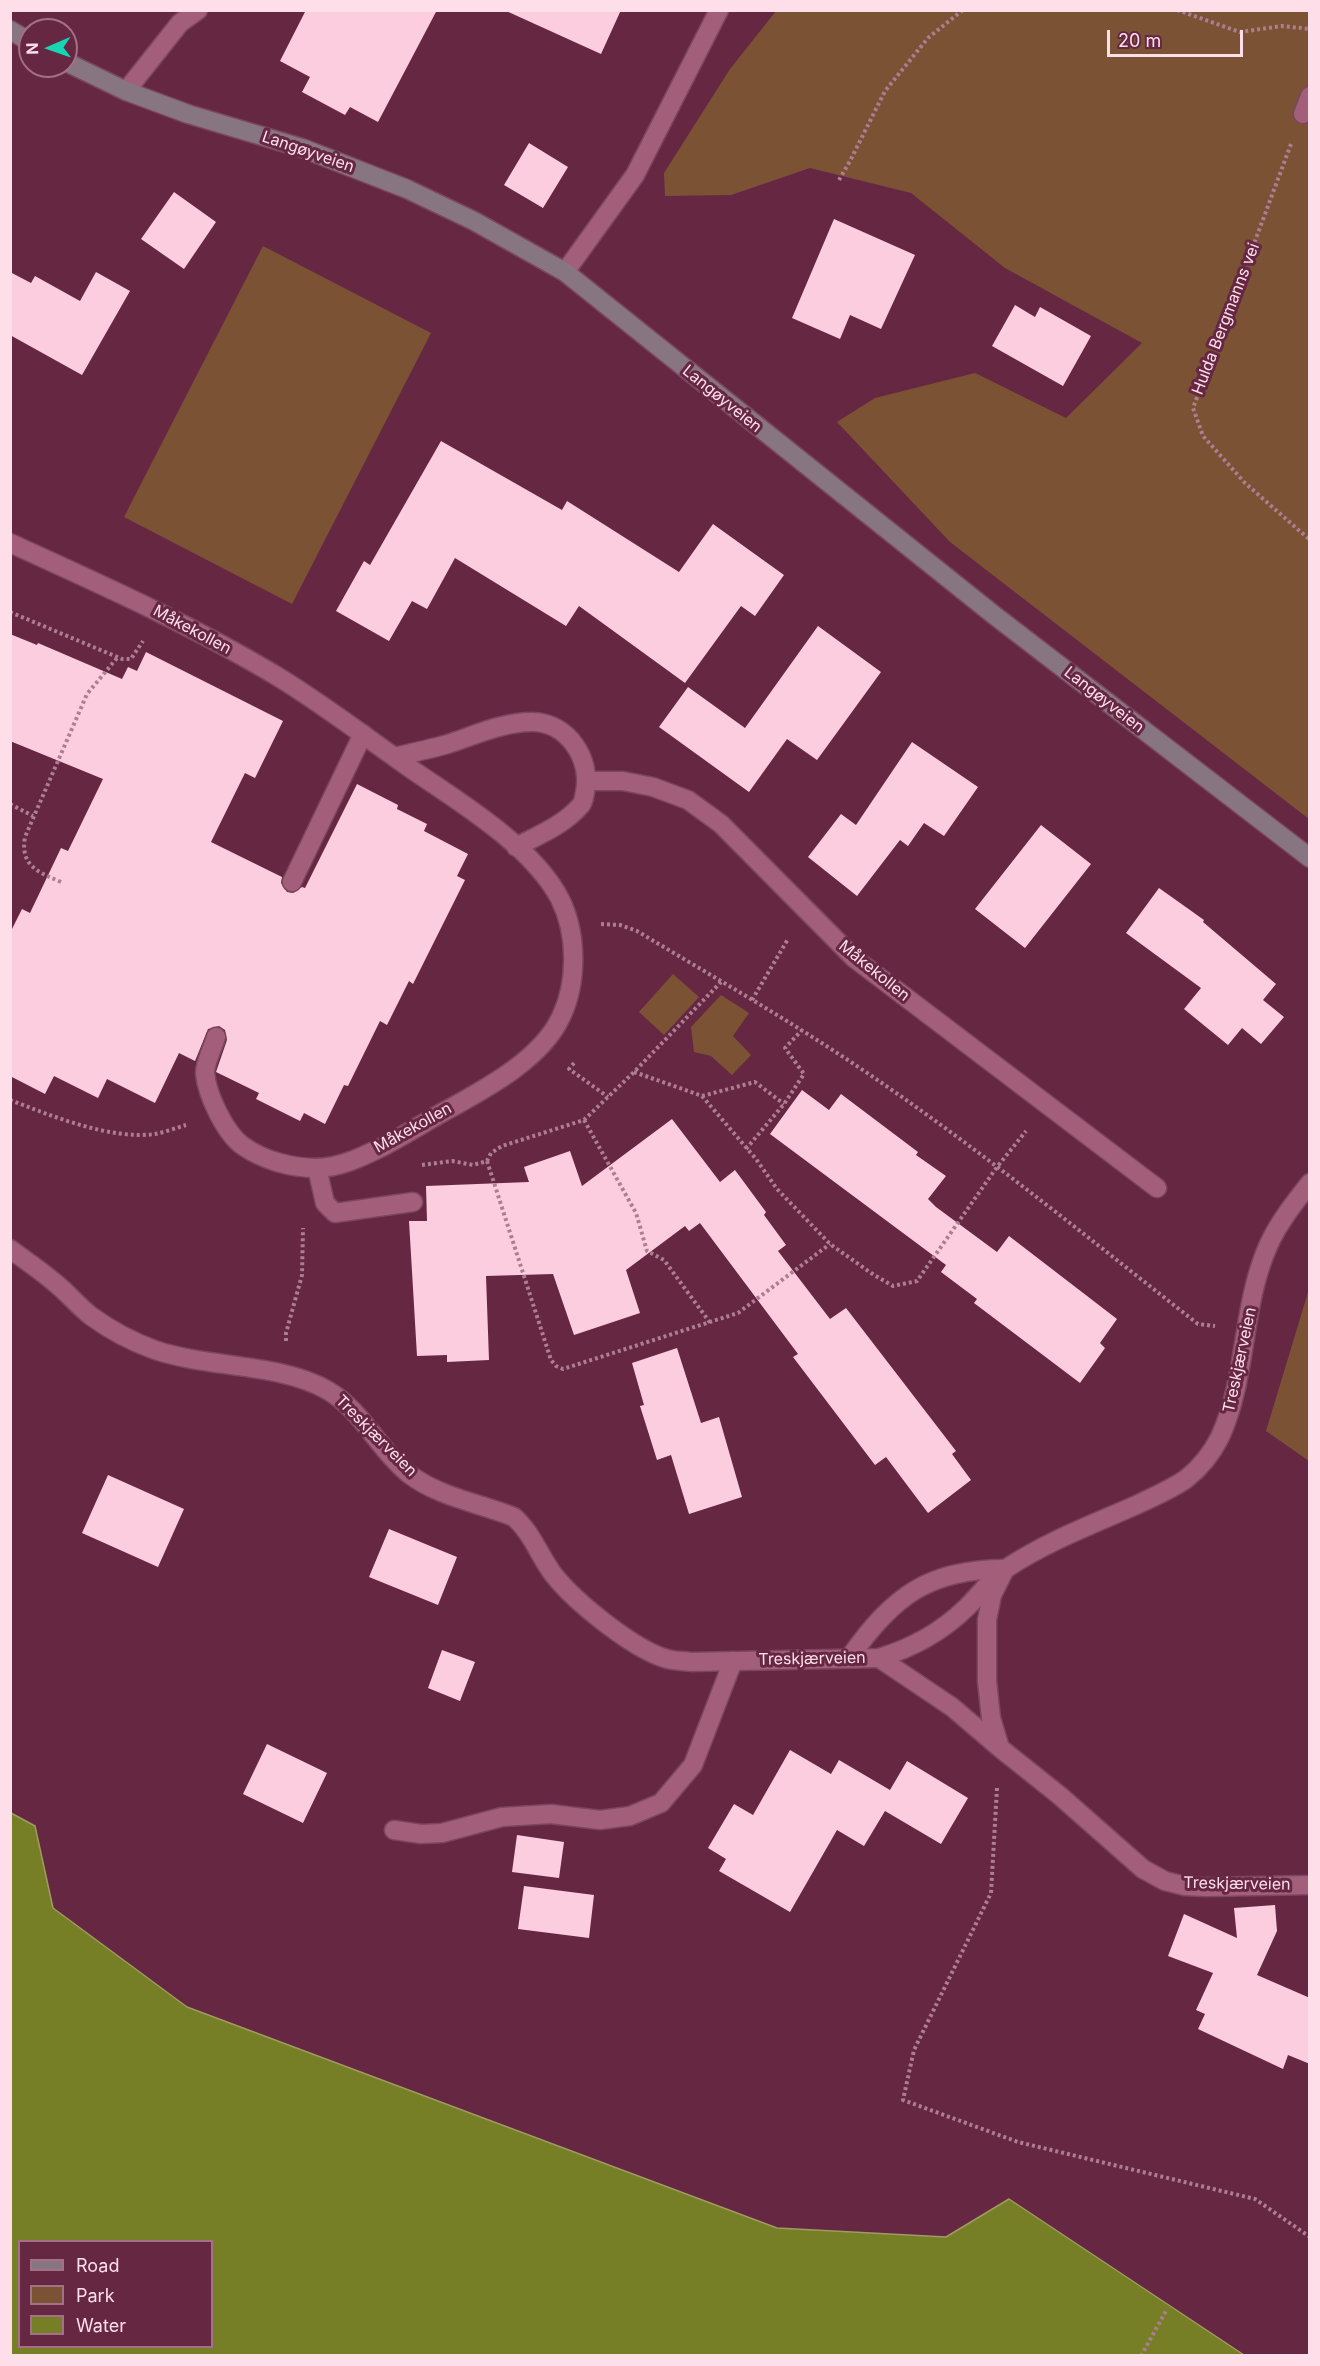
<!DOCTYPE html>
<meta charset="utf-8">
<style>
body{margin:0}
#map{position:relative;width:1320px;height:2366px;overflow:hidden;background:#662743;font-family:Inter,sans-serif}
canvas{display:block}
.frame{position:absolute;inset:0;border:12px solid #fedee9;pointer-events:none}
.legend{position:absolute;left:18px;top:2240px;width:195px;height:108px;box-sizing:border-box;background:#662743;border:2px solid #a37085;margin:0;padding:8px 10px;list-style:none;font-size:18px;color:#fedee9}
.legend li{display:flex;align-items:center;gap:12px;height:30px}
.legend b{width:30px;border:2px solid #a37085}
.north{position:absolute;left:18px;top:18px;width:60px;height:60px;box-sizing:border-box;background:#662743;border:2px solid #a37085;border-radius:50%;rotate:268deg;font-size:16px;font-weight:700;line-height:24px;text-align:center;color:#fedee9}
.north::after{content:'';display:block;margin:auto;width:21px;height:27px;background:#17d5b2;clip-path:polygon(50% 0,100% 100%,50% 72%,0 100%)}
.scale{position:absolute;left:1107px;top:30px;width:136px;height:27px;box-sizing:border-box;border:3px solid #fedee9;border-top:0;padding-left:8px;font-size:18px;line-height:21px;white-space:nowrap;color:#fedee9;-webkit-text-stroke:4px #662743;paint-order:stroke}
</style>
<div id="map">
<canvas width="1320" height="2366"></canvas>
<div class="frame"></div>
<ul class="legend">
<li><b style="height:8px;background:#887582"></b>Road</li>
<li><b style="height:16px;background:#7c5235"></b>Park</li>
<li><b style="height:16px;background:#767f26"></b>Water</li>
</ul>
<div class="north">N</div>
<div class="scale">20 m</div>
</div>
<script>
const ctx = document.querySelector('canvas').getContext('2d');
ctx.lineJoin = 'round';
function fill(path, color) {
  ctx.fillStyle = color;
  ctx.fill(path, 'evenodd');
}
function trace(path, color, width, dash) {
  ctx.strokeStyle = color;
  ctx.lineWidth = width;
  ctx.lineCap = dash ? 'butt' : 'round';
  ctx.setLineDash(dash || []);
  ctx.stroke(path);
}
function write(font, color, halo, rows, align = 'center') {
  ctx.font = font + ' Inter,sans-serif';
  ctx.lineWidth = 6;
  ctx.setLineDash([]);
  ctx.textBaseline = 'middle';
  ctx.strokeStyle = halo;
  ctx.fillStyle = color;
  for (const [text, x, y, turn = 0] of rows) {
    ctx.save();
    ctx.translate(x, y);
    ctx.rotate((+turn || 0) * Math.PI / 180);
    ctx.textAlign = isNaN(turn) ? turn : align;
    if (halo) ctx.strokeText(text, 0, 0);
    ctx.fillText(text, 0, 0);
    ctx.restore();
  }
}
fill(new Path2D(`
 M 776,11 L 1309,11 L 1309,819 L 950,542 L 837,422 L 875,398 L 975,373 L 1066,418 L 1142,343 L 1005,268 L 911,193 L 810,168 L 731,195 L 665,196 L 664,173 L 730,69 Z
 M 263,246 L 431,333 L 292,604 L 124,517 Z
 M 673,974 L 699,997 L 664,1035 L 639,1012 Z
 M 721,995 L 749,1013 L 733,1036 L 751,1055 L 732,1075 L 711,1056 L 694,1052 L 691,1027 Z
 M 1309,1289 L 1309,1461 L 1266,1431 Z`), '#7c5235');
const water = new Path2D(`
 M 11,1813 L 35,1826 L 53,1908 L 187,2007 L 777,2228 L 946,2237 L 1009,2199 L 1244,2355 L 11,2355 ZM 20,2242 L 212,2242 L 212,2346 L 20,2346 Z`);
fill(water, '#767f26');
trace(water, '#9f9c60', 1.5);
fill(new Path2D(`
 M 306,10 L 437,10 L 378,122 L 350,107 L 345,115 L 302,92 L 310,77 L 280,61 Z
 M 504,10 L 621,10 L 601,54 Z
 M 529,143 L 568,167 L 543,208 L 504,185 Z
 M 174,192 L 216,222 L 184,269 L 141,239 Z
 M 834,219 L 915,255 L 881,329 L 850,315 L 840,339 L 792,318 Z
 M 10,272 L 31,283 L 35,276 L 80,301 L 96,272 L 130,291 L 82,375 L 10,335 Z
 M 1015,305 L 1035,317 L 1040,307 L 1091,336 L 1063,386 L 992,346 Z
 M 441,441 L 562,510 L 567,501 L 679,572 L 713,524 L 784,575 L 755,616 L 741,606 L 685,683 L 579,606 L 566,626 L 455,558 L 427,609 L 412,601 L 389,641 L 336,611 L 364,561 L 370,565 Z
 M 818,626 L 881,672 L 817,760 L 787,739 L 749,792 L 659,727 L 688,687 L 745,728 Z
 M 10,634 L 37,645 L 38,643 L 122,679 L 128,667 L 137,671 L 146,652 L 283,721 L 255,778 L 245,773 L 211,842 L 282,877 L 281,883 L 287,892 L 293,893 L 302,887 L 305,888 L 357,784 L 398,805 L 397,809 L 427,824 L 424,831 L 468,854 L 457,876 L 465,880 L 413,984 L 409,981 L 387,1025 L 380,1021 L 348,1086 L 344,1085 L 325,1124 L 304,1113 L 300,1121 L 256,1099 L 259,1093 L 216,1072 L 227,1040 L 225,1030 L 219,1026 L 208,1029 L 195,1061 L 179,1053 L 155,1103 L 107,1079 L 98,1098 L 54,1076 L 45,1094 L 10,1076 L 10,933 L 22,909 L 30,913 L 61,848 L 68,851 L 103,779 L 10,741 Z
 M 912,742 L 978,787 L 944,836 L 924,823 L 908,846 L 900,840 L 857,896 L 808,857 L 841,814 L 856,825 Z
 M 1041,825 L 1091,864 L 1025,948 L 975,909 Z
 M 1159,888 L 1204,920 L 1203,922 L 1276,984 L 1263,1000 L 1284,1017 L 1261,1044 L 1242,1028 L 1228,1045 L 1184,1009 L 1201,988 L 1126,933 Z
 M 802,1090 L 829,1110 L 841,1094 L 918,1152 L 916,1155 L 946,1176 L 928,1199 L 936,1207 L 997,1252 L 1009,1236 L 1117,1319 L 1100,1343 L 1105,1348 L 1080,1383 L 974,1303 L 977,1299 L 941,1272 L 946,1265 L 770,1134 Z
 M 672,1119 L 720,1182 L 735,1170 L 766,1212 L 764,1215 L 786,1245 L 778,1251 L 830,1319 L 846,1308 L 956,1451 L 952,1454 L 971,1480 L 928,1513 L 886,1457 L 875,1465 L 793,1357 L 798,1354 L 700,1223 L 689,1231 L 685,1226 L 626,1270 L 640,1313 L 574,1335 L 553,1274 L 486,1276 L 489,1360 L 447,1362 L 447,1355 L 417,1356 L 409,1221 L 427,1221 L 426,1186 L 529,1182 L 524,1167 L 570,1151 L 582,1186 Z
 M 677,1348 L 701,1423 L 719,1417 L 742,1497 L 689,1514 L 671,1455 L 657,1460 L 640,1406 L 644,1405 L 632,1363 Z
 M 108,1475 L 184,1509 L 158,1567 L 82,1533 Z
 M 389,1529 L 457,1557 L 438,1605 L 369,1577 Z
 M 442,1650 L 475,1662 L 460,1701 L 428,1688 Z
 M 267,1744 L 327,1773 L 303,1823 L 243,1794 Z
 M 790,1750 L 831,1774 L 839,1760 L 890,1790 L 907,1761 L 968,1798 L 941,1844 L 885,1811 L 864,1846 L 837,1830 L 790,1912 L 719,1871 L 726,1859 L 708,1848 L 734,1804 L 753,1815 Z
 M 517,1835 L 564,1842 L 559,1878 L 512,1872 Z
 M 524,1886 L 594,1895 L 589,1938 L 518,1929 Z
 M 1275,1905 L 1277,1931 L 1257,1975 L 1310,1998 L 1310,2064 L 1288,2055 L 1283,2069 L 1198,2029 L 1205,2014 L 1196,2010 L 1213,1973 L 1168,1956 L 1184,1914 L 1237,1938 L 1234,1908 Z`), '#fccdde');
const lane = new Path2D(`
 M 126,91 L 180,23 L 198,10
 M 1303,114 L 1310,96
 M 565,272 L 635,175 L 719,10
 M 292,882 L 363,734
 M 317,1168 L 325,1203 L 335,1213 L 413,1202
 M 850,1657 C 893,1596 929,1569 1005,1569 L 992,1595 L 987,1620 L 987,1681 L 991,1718 L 1000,1748 L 1059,1795 L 1143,1869 L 1165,1881 L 1185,1886 L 1206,1887 L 1310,1885
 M 879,1658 L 952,1707 L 1000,1748
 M 394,1830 L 421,1834 L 442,1833 L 502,1817 L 551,1814 L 600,1820 L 630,1816 L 661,1803 L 693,1765 L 733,1661`);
const street = new Path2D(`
 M 10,543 C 102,585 194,626 280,678 C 327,707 371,741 417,773 C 463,804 534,848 560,899 C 577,933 578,981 561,1017 C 540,1062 479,1092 438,1115 C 419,1126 401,1137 382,1147 C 362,1157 339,1168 316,1168 C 291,1168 263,1160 243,1146 C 225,1133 207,1095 205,1073 C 205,1062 213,1048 216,1037
 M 394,757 C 412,753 430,749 448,744 C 475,735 503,722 532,722 C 568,722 592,760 585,792 C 584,797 584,801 581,805 C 564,825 539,835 516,847
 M 588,781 L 623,781 L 653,787 L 688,800 L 721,824 L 854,958 L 1157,1188
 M 10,1249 C 25,1260 40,1270 54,1282 C 67,1292 78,1306 91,1316 C 110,1330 133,1342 155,1350 C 208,1368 280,1363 327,1390 C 362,1410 378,1449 409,1474 C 439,1497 479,1503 514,1517 C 532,1533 539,1555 553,1574 C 574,1601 638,1654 672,1660 C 678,1661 685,1661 691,1662 L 879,1658 C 912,1648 940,1633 965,1609 C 979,1596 991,1578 1007,1568 C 1046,1542 1091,1525 1134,1506 C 1151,1498 1170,1490 1186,1479 C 1200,1468 1212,1453 1220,1437 C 1248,1376 1241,1305 1269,1244 C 1279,1222 1295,1202 1310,1183`);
const secondary = new Path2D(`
 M 10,30 L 30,42
 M 66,62 L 126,91 L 188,114 L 302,148 L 407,189 L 474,221 L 565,272 L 994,615 L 1310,858`);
trace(lane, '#7b465f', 21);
trace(street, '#7b465f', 21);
trace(secondary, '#7b465f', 21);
trace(new Path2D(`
 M 1177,10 L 1240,32 L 1282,26 L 1310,29
 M 1291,144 L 1193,408 L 1203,436 L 1245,483 L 1310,540
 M 839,180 L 850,161 L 885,91 L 928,38 L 963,10
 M 10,612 L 122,659 L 131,659 L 143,641
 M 10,804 L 33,816
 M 61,882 C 38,872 20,866 25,837 L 87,694 L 117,658
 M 601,924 L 620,925 L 637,931 C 717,979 799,1026 876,1079 C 987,1155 1092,1241 1198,1324 L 1215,1326
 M 752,1000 L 788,939
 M 574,1063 L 569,1069 L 608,1097
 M 634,1072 L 702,1096 L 756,1159 L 777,1189 L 830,1244 L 874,1275 L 893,1286 L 917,1281 L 997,1167 L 1026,1131
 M 702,1096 L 755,1082 L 784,1104
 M 10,1100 C 52,1116 110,1140 155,1134 C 165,1132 176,1128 186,1125
 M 584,1120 L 636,1213 L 647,1251 L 664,1260 L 711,1324
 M 746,1149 L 784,1104 L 804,1074 L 785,1048 L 802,1030
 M 487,1161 L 551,1360 L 556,1366 L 563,1369 L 738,1313 L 830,1244
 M 422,1165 L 452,1161 L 473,1165 L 487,1161 L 491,1153 L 502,1146 L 584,1120 L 634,1072 L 721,982
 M 286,1341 L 286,1333 L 302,1275 L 303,1228
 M 997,1788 L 991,1893 L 914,2050 L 903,2100 L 1018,2142 L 1255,2199 L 1310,2237
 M 1141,2356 L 1167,2309`), '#ad7d91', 4, [3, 3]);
trace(lane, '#a35e7a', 18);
trace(street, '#a35e7a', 18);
trace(secondary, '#887582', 18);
write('16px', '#fedee9', '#662743', [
 ["Langøyveien",308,152,19],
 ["Hulda Bergmanns vei",1226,319,-69],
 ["Langøyveien",722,399,39],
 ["Måkekollen",192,630,28],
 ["Langøyveien",1104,700,38],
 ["Måkekollen",874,971,39],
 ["Måkekollen",413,1128,-29],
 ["Treskjærveien",1240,1360,-78],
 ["Treskjærveien",376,1436,45],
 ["Treskjærveien",812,1659,-1],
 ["Treskjærveien",1237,1884,1]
]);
</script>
